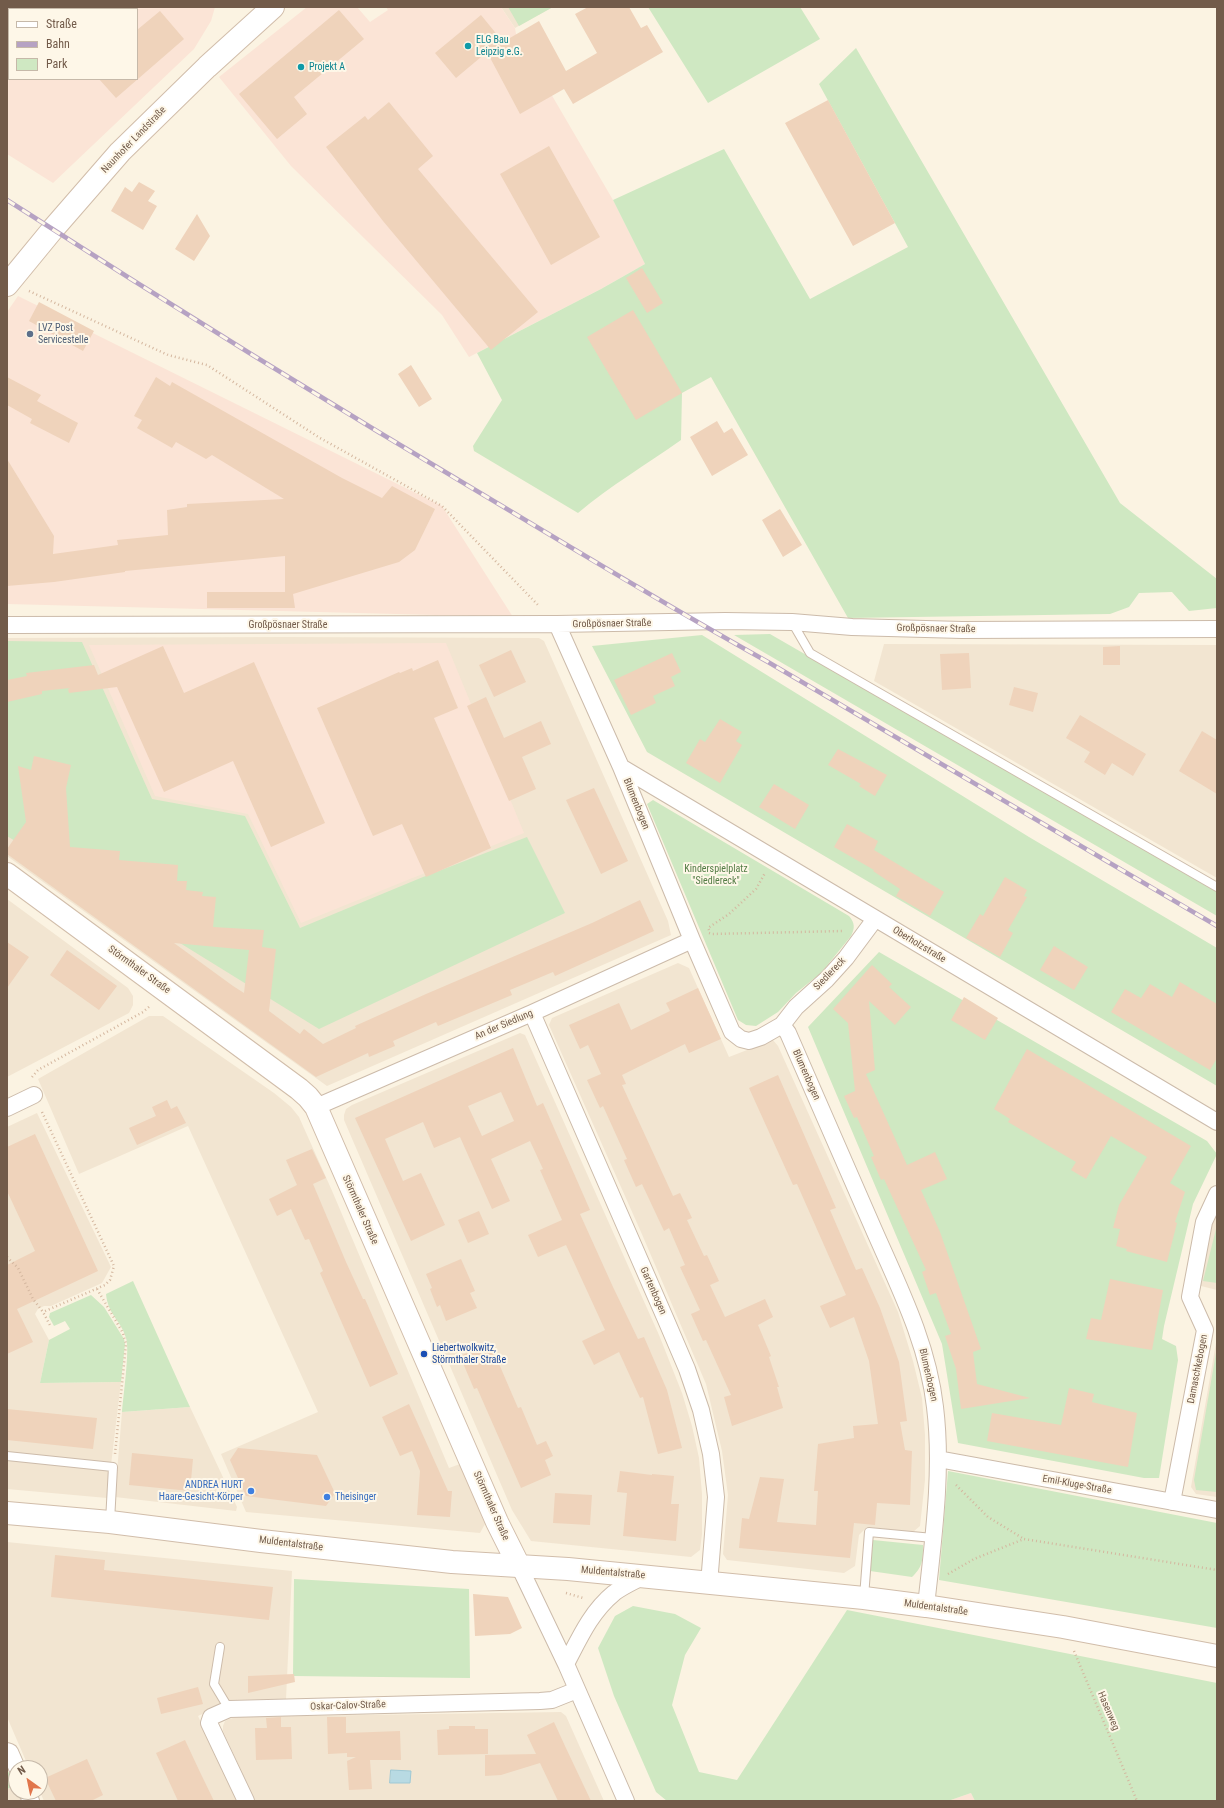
<!DOCTYPE html>
<meta charset="utf-8">
<style>
body{margin:0}
#map{position:relative;width:1224px;height:1808px;overflow:hidden;background:#fbf3e2;font-family:"Roboto Condensed",sans-serif}
canvas{display:block}
.frame{position:absolute;inset:0;border:8px solid #725b4a;pointer-events:none}
.legend{position:absolute;left:8px;top:8px;width:130px;height:72px;box-sizing:border-box;background:#fef7e8;border:1px solid #c6b9a9;margin:0;padding:5px 7px;list-style:none;font-size:12px;color:#725b4a}
.legend li{display:flex;align-items:center;gap:8px;height:20px}
.legend b{width:20px;border:1px solid #c6b9a9}
.north{position:absolute;left:8px;top:1760px;width:40px;height:40px;box-sizing:border-box;background:#fef7e8;border:1px solid #c6b9a9;border-radius:50%;rotate:327deg;font-size:11px;font-weight:700;line-height:16px;text-align:center;color:#725b4a}
.north::after{content:'';display:block;margin:auto;width:14px;height:18px;background:#e1764c;clip-path:polygon(50% 0,100% 100%,50% 72%,0 100%)}
</style>
<div id="map">
<canvas width="1224" height="1808"></canvas>
<div class="frame"></div>
<ul class="legend">
<li><b style="height:5px;background:#fff"></b>Straße</li>
<li><b style="height:5px;background:#b6a2c3"></b>Bahn</li>
<li><b style="height:11px;background:#cfe8c2"></b>Park</li>
</ul>
<div class="north">N</div>
</div>
<script>
const ctx = document.querySelector('canvas').getContext('2d');
ctx.lineJoin = 'round';
function fill(path, color) {
  ctx.fillStyle = color;
  ctx.fill(path, 'evenodd');
}
function trace(path, color, width, dash) {
  ctx.strokeStyle = color;
  ctx.lineWidth = width;
  ctx.lineCap = dash ? 'butt' : 'round';
  ctx.setLineDash(dash || []);
  ctx.stroke(path);
}
function write(font, color, halo, rows, align = 'center') {
  ctx.font = font + ' "Roboto Condensed",sans-serif';
  ctx.lineWidth = 4;
  ctx.setLineDash([]);
  ctx.textBaseline = 'middle';
  ctx.strokeStyle = halo;
  ctx.fillStyle = color;
  for (const [text, x, y, turn = 0] of rows) {
    ctx.save();
    ctx.translate(x, y);
    ctx.rotate((+turn || 0) * Math.PI / 180);
    ctx.textAlign = isNaN(turn) ? turn : align;
    if (halo) ctx.strokeText(text, 0, 0);
    ctx.fillText(text, 0, 0);
    ctx.restore();
  }
}
fill(new Path2D(`
 M 501,7 L 553,7 L 515,28 Z
 M 285,637 L 539,638 L 544,641 L 668,921 L 671,935 L 327,1086 L 7,856 L 7,638 Z
 M 884,644 L 1217,645 L 1217,878 L 874,681 Z
 M 7,899 L 128,988 L 133,996 L 133,1005 L 129,1013 L 7,1077 Z
 M 678,963 L 689,968 L 729,1057 L 773,1040 L 778,1046 L 898,1312 L 913,1361 L 922,1398 L 925,1435 L 925,1480 L 920,1526 L 913,1532 L 867,1527 L 859,1535 L 855,1566 L 844,1573 L 727,1560 L 723,1554 L 728,1495 L 722,1451 L 706,1384 L 641,1232 L 549,1025 L 552,1018 Z
 M 149,1016 L 163,1016 L 274,1093 L 291,1107 L 299,1117 L 333,1193 L 449,1468 L 460,1464 L 485,1524 L 480,1533 L 246,1512 L 221,1454 L 318,1412 L 188,1126 L 79,1174 L 38,1079 Z
 M 520,1033 L 525,1035 L 659,1335 L 682,1393 L 692,1426 L 699,1458 L 702,1494 L 702,1534 L 700,1550 L 691,1557 L 531,1541 L 512,1510 L 344,1120 L 344,1115 L 346,1109 L 352,1105 Z
 M 37,1113 L 111,1267 L 102,1283 L 51,1306 L 44,1306 L 38,1309 L 35,1314 L 49,1340 L 40,1383 L 121,1382 L 107,1498 L 7,1489 L 7,1127 Z
 M 1217,1213 L 1217,1290 L 1201,1286 L 1200,1269 L 1212,1223 Z
 M 1217,1337 L 1217,1497 L 1196,1494 L 1191,1487 Z
 M 190,1407 L 237,1507 L 236,1511 L 115,1497 L 122,1412 Z
 M 7,1542 L 292,1571 L 286,1699 L 231,1700 L 198,1716 L 237,1801 L 44,1801 L 40,1792 L 40,1768 L 29,1768 L 7,1717 Z
 M 561,1712 L 566,1716 L 604,1801 L 255,1801 L 223,1731 L 223,1726 L 225,1721 L 229,1719 L 237,1717 Z
 M 16,1785 L 16,1792 L 20,1792 L 24,1801 L 7,1801 L 7,1789 Z`), '#f2e5d1');
fill(new Path2D(`
 M 7,7 L 215,7 L 211,21 L 194,49 L 53,183 L 7,154 ZM 9,9 L 137,9 L 137,79 L 9,79 Z
 M 307,7 L 357,7 L 370,22 L 388,10 L 386,7 L 501,7 L 515,28 L 516,34 L 613,200 L 645,264 L 601,289 L 469,357 L 442,315 L 291,166 L 219,77 Z
 M 18,296 L 442,506 L 513,617 L 7,604 L 7,312 Z
 M 446,643 L 524,833 L 301,923 L 248,814 L 155,796 L 89,645 Z
 M 971,1793 L 975,1801 L 948,1801 Z`), '#fbe4d6');
fill(new Path2D(`
 M 508,7 L 553,7 L 519,26 Z
 M 648,7 L 800,7 L 820,39 L 708,103 Z
 M 856,48 L 1120,503 L 1217,579 L 1217,608 L 1189,611 L 1172,592 L 1139,593 L 1129,607 L 1110,614 L 848,618 L 711,377 L 682,393 L 681,440 C 647,464 610,486 578,513 L 474,451 L 473,446 L 502,400 L 477,353 L 601,289 L 645,264 L 613,200 L 724,149 L 810,299 L 908,247 L 819,84 Z
 M 770,634 L 1217,892 L 1217,916 L 734,635 Z
 M 702,635 L 1029,837 L 1217,948 L 1217,1086 L 647,752 L 592,646 Z
 M 7,641 L 82,642 L 152,799 L 245,816 L 300,928 L 423,877 L 527,837 L 565,913 L 319,1029 L 7,836 Z
 M 653,800 L 849,916 C 855,923 855,928 851,936 L 821,973 L 796,993 L 778,1012 L 756,1026 L 746,1025 L 738,1020 L 647,804 Z
 M 879,952 L 1207,1141 L 1217,1154 L 1193,1204 L 1164,1326 L 1162,1339 L 1176,1346 L 1178,1360 L 1159,1478 L 1144,1478 L 958,1443 L 942,1344 L 808,1027 Z
 M 1217,1225 L 1217,1283 L 1203,1281 Z
 M 133,1281 L 183,1392 L 190,1407 L 122,1412 C 123,1397 130,1350 126,1338 C 121,1320 108,1315 106,1294 Z
 M 91,1295 L 104,1307 L 124,1339 L 125,1344 L 121,1382 L 40,1383 L 49,1340 L 70,1329 L 65,1321 L 54,1326 L 49,1317 L 50,1313 Z
 M 1217,1347 L 1217,1492 L 1196,1490 L 1194,1480 Z
 M 948,1471 L 1217,1523 L 1217,1628 L 939,1580 Z
 M 873,1540 L 923,1545 C 923,1559 923,1567 912,1577 L 870,1571 Z
 M 294,1579 L 469,1589 L 470,1678 L 293,1676 Z
 M 633,1606 L 675,1614 L 701,1628 L 685,1655 L 672,1705 L 699,1772 L 737,1780 L 847,1610 L 1217,1683 L 1217,1801 L 975,1801 L 971,1793 L 948,1801 L 667,1801 L 656,1792 L 614,1696 L 598,1648 L 615,1616 Z
 M 7,1772 L 12,1773 L 16,1785 L 7,1789 Z`), '#cfe8c2');
const water = new Path2D(`
 M 391,1770 L 411,1771 L 410,1783 L 390,1783 Z`);
fill(water, '#b8dae3');
trace(water, '#9fc9d5', 1);
fill(new Path2D(`
 M 588,7 L 629,7 L 641,28 L 647,25 L 663,52 L 573,104 L 564,89 L 520,114 L 487,52 L 456,78 L 435,53 L 481,15 L 503,42 L 539,21 L 566,71 L 597,53 L 575,14 Z
 M 339,10 L 364,39 L 294,97 L 307,114 L 277,139 L 239,94 Z
 M 160,11 L 184,39 L 116,98 L 99,79 L 137,79 L 137,30 Z
 M 828,100 L 895,223 L 853,246 L 785,123 Z
 M 389,102 L 433,156 L 418,169 L 538,312 L 491,350 L 383,221 L 326,147 L 365,116 L 368,120 Z
 M 549,146 L 600,237 L 551,265 L 500,174 Z
 M 139,182 L 155,191 L 148,201 L 157,206 L 143,230 L 111,211 L 125,187 L 132,192 Z
 M 197,214 L 210,236 L 194,261 L 175,249 Z
 M 642,268 L 663,303 L 647,313 L 626,278 Z
 M 39,302 L 94,331 L 83,351 L 29,321 Z
 M 633,310 L 682,393 L 636,420 L 587,337 Z
 M 411,365 L 432,399 L 419,407 L 398,374 Z
 M 7,377 L 41,395 L 37,401 L 78,423 L 69,443 L 30,423 L 32,419 L 7,405 Z
 M 156,377 L 170,386 L 172,382 L 342,478 L 382,498 L 392,486 L 435,509 L 415,550 L 399,562 L 293,594 L 295,608 L 207,608 L 207,592 L 285,592 L 285,556 L 125,571 L 125,572 L 54,582 L 7,586 L 7,459 L 54,536 L 53,554 L 118,545 L 117,540 L 168,535 L 167,510 L 187,507 L 187,504 L 284,499 L 212,455 L 206,459 L 176,442 L 172,448 L 137,428 L 142,420 L 134,416 Z
 M 717,421 L 724,433 L 732,428 L 748,455 L 712,476 L 690,437 Z
 M 780,509 L 802,545 L 783,557 L 762,520 Z
 M 163,646 L 184,693 L 254,662 L 325,823 L 271,847 L 233,761 L 164,792 L 117,687 L 69,693 L 68,689 L 70,688 L 42,691 L 42,694 L 7,702 L 7,680 L 27,676 L 26,673 L 94,665 L 98,675 Z
 M 1120,646 L 1120,665 L 1103,665 L 1103,647 Z
 M 511,650 L 526,682 L 494,697 L 479,665 Z
 M 672,653 L 681,672 L 671,677 L 675,686 L 653,696 L 656,703 L 631,715 L 614,680 Z
 M 969,653 L 971,688 L 942,690 L 940,654 Z
 M 438,660 L 458,708 L 434,718 L 491,848 L 426,877 L 402,824 L 373,836 L 317,708 L 399,672 L 400,673 L 412,668 L 413,671 Z
 M 1014,687 L 1038,693 L 1033,712 L 1009,705 Z
 M 486,697 L 504,738 L 541,721 L 551,744 L 522,757 L 536,789 L 509,801 L 467,706 Z
 M 1080,715 L 1146,754 L 1133,776 L 1112,763 L 1105,775 L 1084,762 L 1090,752 L 1066,738 Z
 M 720,719 L 742,732 L 736,741 L 742,745 L 720,783 L 686,763 L 700,739 L 705,742 Z
 M 1202,731 L 1217,740 L 1217,794 L 1179,771 Z
 M 838,749 L 887,775 L 875,796 L 859,786 L 861,784 L 828,765 Z
 M 34,756 L 71,765 L 66,788 L 70,847 L 120,851 L 119,860 L 178,865 L 177,881 L 187,881 L 186,890 L 203,892 L 202,896 L 216,897 L 213,927 L 264,930 L 262,947 L 276,949 L 269,1011 L 300,1034 L 304,1029 L 323,1044 L 356,1028 L 355,1026 L 426,994 L 592,923 L 640,900 L 654,931 L 555,976 L 553,972 L 510,990 L 512,995 L 438,1026 L 436,1022 L 393,1041 L 395,1046 L 369,1057 L 368,1053 L 316,1077 L 7,854 L 7,849 L 26,822 L 18,766 L 31,770 ZM 174,943 L 249,950 L 244,993 L 233,986 Z
 M 774,784 L 809,805 L 795,829 L 759,807 Z
 M 594,788 L 628,861 L 601,874 L 566,800 Z
 M 847,824 L 878,841 L 874,850 L 944,892 L 930,916 L 896,896 L 900,889 L 873,871 L 874,870 L 834,847 Z
 M 1005,877 L 1027,890 L 1024,896 L 1027,897 L 1008,930 L 1013,933 L 1000,957 L 966,938 L 980,914 L 983,916 Z
 M 7,942 L 29,957 L 7,988 Z
 M 1054,946 L 1088,967 L 1074,990 L 1040,970 Z
 M 67,950 L 117,986 L 99,1010 L 50,975 Z
 M 872,965 L 892,984 L 889,987 L 911,1007 L 895,1025 L 869,1001 L 875,1070 L 866,1074 L 907,1165 L 935,1152 L 947,1179 L 921,1190 L 940,1232 L 981,1349 L 973,1352 L 977,1384 L 1030,1398 L 961,1409 L 956,1369 L 945,1336 L 951,1334 L 936,1293 L 930,1295 L 922,1272 L 926,1270 L 884,1179 L 881,1180 L 871,1157 L 874,1156 L 857,1117 L 854,1118 L 844,1096 L 855,1091 L 848,1023 L 833,1009 Z
 M 1180,982 L 1217,1004 L 1217,1058 L 1210,1070 L 1111,1012 L 1125,989 L 1141,998 L 1150,984 L 1172,997 Z
 M 698,988 L 721,1039 L 689,1053 L 685,1044 L 622,1075 L 626,1084 L 622,1085 L 673,1196 L 680,1193 L 692,1218 L 687,1220 L 704,1256 L 707,1255 L 719,1281 L 710,1285 L 725,1317 L 765,1299 L 773,1317 L 758,1325 L 771,1356 L 769,1357 L 779,1387 L 777,1387 L 783,1408 L 732,1426 L 724,1397 L 731,1395 L 706,1340 L 703,1341 L 691,1314 L 700,1310 L 680,1267 L 685,1265 L 669,1228 L 664,1231 L 642,1184 L 636,1187 L 624,1160 L 627,1159 L 603,1106 L 600,1108 L 587,1080 L 601,1074 L 588,1045 L 580,1049 L 569,1025 L 619,1003 L 631,1030 L 670,1011 L 666,1003 Z
 M 964,997 L 998,1018 L 985,1040 L 951,1020 Z
 M 513,1048 L 537,1106 L 543,1103 L 590,1210 L 580,1214 L 613,1287 L 638,1339 L 644,1337 L 667,1390 L 682,1448 L 658,1454 L 643,1397 L 640,1398 L 619,1352 L 594,1365 L 582,1341 L 605,1330 L 566,1245 L 538,1257 L 528,1235 L 562,1220 L 540,1170 L 543,1169 L 530,1141 L 491,1159 L 510,1201 L 492,1209 L 460,1137 L 434,1148 L 423,1122 L 385,1139 L 403,1181 L 421,1173 L 445,1225 L 411,1241 L 355,1118 ZM 501,1092 L 514,1121 L 482,1136 L 468,1106 Z
 M 1027,1049 L 1191,1146 L 1170,1183 L 1185,1192 L 1175,1222 L 1177,1223 L 1167,1262 L 1126,1251 L 1127,1249 L 1116,1246 L 1120,1229 L 1113,1228 L 1119,1205 L 1147,1157 L 1111,1136 L 1086,1179 L 1071,1170 L 1076,1162 L 1008,1122 L 1010,1119 L 994,1109 Z
 M 778,1075 L 836,1208 L 830,1210 L 856,1270 L 862,1268 L 880,1308 L 899,1362 L 907,1421 L 900,1422 L 905,1450 L 912,1451 L 910,1505 L 877,1503 L 875,1525 L 854,1523 L 850,1558 L 739,1548 L 742,1518 L 749,1519 L 760,1477 L 784,1479 L 777,1522 L 816,1525 L 818,1491 L 814,1491 L 818,1444 L 854,1438 L 853,1426 L 878,1424 L 869,1361 L 854,1317 L 830,1328 L 820,1306 L 846,1295 L 797,1184 L 793,1185 L 749,1088 Z
 M 167,1100 L 171,1109 L 177,1106 L 186,1123 L 137,1145 L 129,1128 L 156,1116 L 152,1107 Z
 M 35,1134 L 98,1271 L 17,1309 L 33,1342 L 7,1354 L 7,1265 L 35,1251 L 7,1191 L 7,1147 Z
 M 312,1149 L 326,1178 L 313,1184 L 346,1262 L 363,1299 L 365,1299 L 398,1374 L 370,1387 L 320,1273 L 323,1271 L 309,1239 L 305,1240 L 291,1209 L 277,1216 L 269,1199 L 297,1185 L 286,1160 Z
 M 479,1211 L 489,1234 L 468,1243 L 458,1220 Z
 M 461,1259 L 475,1291 L 470,1293 L 477,1308 L 446,1321 L 440,1305 L 437,1307 L 430,1289 L 432,1288 L 426,1274 Z
 M 1110,1279 L 1163,1290 L 1152,1350 L 1086,1339 L 1091,1318 L 1101,1320 Z
 M 490,1343 L 518,1408 L 521,1407 L 537,1445 L 546,1441 L 553,1456 L 545,1460 L 551,1475 L 521,1488 L 477,1388 L 474,1389 L 460,1356 Z
 M 1069,1388 L 1094,1394 L 1092,1402 L 1137,1413 L 1128,1467 L 987,1441 L 992,1413 L 1061,1425 Z
 M 409,1404 L 448,1491 L 452,1491 L 450,1517 L 417,1515 L 420,1471 L 412,1451 L 400,1456 L 382,1417 Z
 M 7,1409 L 97,1418 L 93,1449 L 7,1440 Z
 M 238,1448 L 317,1455 L 335,1493 L 326,1506 L 246,1496 L 230,1460 Z
 M 132,1453 L 193,1459 L 190,1491 L 129,1485 Z
 M 620,1471 L 652,1475 L 652,1474 L 674,1476 L 671,1504 L 679,1504 L 676,1541 L 623,1536 L 627,1493 L 617,1492 Z
 M 555,1493 L 592,1495 L 590,1525 L 553,1523 Z
 M 55,1555 L 105,1560 L 104,1570 L 273,1587 L 269,1620 L 51,1597 Z
 M 473,1594 L 508,1597 L 522,1628 L 510,1634 L 475,1636 Z
 M 294,1674 L 295,1682 L 248,1693 L 248,1676 Z
 M 198,1687 L 203,1704 L 161,1714 L 157,1698 Z
 M 281,1717 L 281,1727 L 291,1727 L 292,1759 L 256,1760 L 255,1728 L 267,1728 L 266,1718 Z
 M 327,1717 L 346,1717 L 346,1733 L 400,1731 L 401,1760 L 370,1760 L 372,1789 L 349,1790 L 347,1761 L 356,1757 L 347,1757 L 347,1753 L 328,1754 Z
 M 554,1722 L 565,1746 L 591,1801 L 558,1801 L 540,1763 L 501,1775 L 485,1776 L 485,1755 L 536,1754 L 527,1735 Z
 M 449,1726 L 475,1726 L 475,1729 L 488,1729 L 488,1754 L 438,1755 L 437,1730 L 449,1729 Z
 M 185,1740 L 199,1770 L 214,1801 L 178,1801 L 156,1753 Z
 M 87,1759 L 103,1795 L 91,1801 L 56,1801 L 45,1778 Z`), '#efd3bb');
const lane = new Path2D(`
 M 792,622 L 810,653 L 1217,887
 M 7,1456 L 113,1467 L 110,1521
 M 864,1597 L 869,1532 L 933,1538
 M 220,1647 L 214,1684 L 229,1709`);
const street = new Path2D(`
 M 557,624 L 621,767 L 692,940 L 732,1032 L 741,1039 L 749,1041 L 761,1037 L 782,1025 L 796,1007 L 827,979 L 846,958 L 875,919
 M 7,625 L 557,624 L 725,621 L 792,622 L 852,627 L 962,630 L 1217,629
 M 621,767 L 1217,1122
 M 532,1013 L 666,1320 L 687,1369 L 701,1410 L 711,1454 L 716,1497 L 709,1584
 M 782,1025 L 788,1033 C 817,1099 845,1164 874,1230 C 899,1287 928,1344 935,1407 C 943,1471 933,1541 926,1606
 M 316,1107 L 532,1013 L 692,940
 M 7,1108 L 34,1095
 M 938,1459 L 1217,1510
 M 1172,1502 L 1205,1330 L 1190,1297 L 1204,1222 L 1217,1194
 M 519,1566 L 566,1664 L 626,1801
 M 566,1664 C 580,1637 591,1612 614,1593 C 623,1586 635,1581 644,1576
 M 7,1751 L 10,1752 L 17,1768
 M 27,1792 L 31,1801
 M 246,1801 L 209,1723 L 211,1717 L 229,1709 L 540,1701 L 552,1700 L 577,1690`);
const secondary = new Path2D(`
 M 7,285 L 53,229 L 120,152 L 207,67 L 273,7
 M 7,874 L 299,1089 L 308,1097 L 316,1107 L 497,1522 L 519,1566
 M 7,1513 L 110,1522 L 261,1541 L 452,1562 L 568,1569 L 864,1598 L 926,1606 L 1063,1627 L 1217,1656`);
trace(lane, '#cba', 10);
trace(street, '#cba', 18);
trace(secondary, '#d1bdaa', 24);
trace(new Path2D(`
 M 29,291 L 168,355 L 207,365 L 320,438 L 442,506 L 538,605
 M 709,930 L 708,928 L 729,914 L 756,889 L 765,873
 M 709,933 L 712,934 L 843,931
 M 32,1077 L 38,1070 L 143,1012 L 150,1006
 M 42,1112 L 114,1266 L 110,1280 L 105,1285 L 43,1312
 M 7,1257 L 18,1268 L 33,1299 L 43,1312 L 51,1327
 M 97,1289 L 123,1333 L 126,1344 L 115,1454
 M 956,1485 L 988,1517 L 1024,1539
 M 948,1574 L 974,1559 L 1024,1539 L 1217,1570
 M 566,1593 L 583,1598
 M 1074,1651 L 1137,1801`), '#d4b79f', 2.5, [1, 3]);
trace(lane, '#fff', 8);
trace(street, '#fff', 16);
trace(secondary, '#fff', 22);
const rail = new Path2D(`
 M 7,200 C 170,305 335,407 502,506 C 590,559 678,612 768,662 L 1217,926`);
trace(rail, '#b6a2c3', 4.5);
trace(rail, '#fef7e8', 3, [9]);
for (const [x, y, r, color] of [
 [468,46,4,"#0f9aa8"],
 [301,67,4,"#0f9aa8"],
 [30,334,4,"#5c6f8a"],
 [424,1354,4,"#1a4fb4"],
 [251,1491,4,"#3f7fe0"],
 [327,1497,4,"#3f7fe0"]
]) {
  const dot = new Path2D();
  dot.arc(x, y, r, 0, 2 * Math.PI);
  ctx.fillStyle = color;
  ctx.fill(dot);
  trace(dot, '#fef7e8', 1.5);
}
write('10px', '#0d838f', '#fef7e8', [
 ["ELG Bau",476,40],
 ["Leipzig e.G.",476,52],
 ["Projekt A",309,67]
], 'left');
write('10px', '#725b4a', '#fef7e8', [
 ["Naunhofer Landstraße",134,140,-46],
 ["Großpösnaer Straße",612,624,-1],
 ["Großpösnaer Straße",288,625],
 ["Großpösnaer Straße",936,629,1],
 ["Blumenbogen",636,804,68],
 ["Oberholzstraße",919,945,31],
 ["Störmthaler Straße",139,970,36],
 ["Siedlereck",830,974,-46],
 ["An der Siedlung",504,1025,-23],
 ["Blumenbogen",806,1075,66],
 ["Störmthaler Straße",360,1210,66],
 ["Gartenbogen",653,1291,66],
 ["Damaschkebogen",1198,1369,-79],
 ["Blumenbogen",928,1375,77],
 ["Emil-Kluge-Straße",1077,1485,10],
 ["Störmthaler Straße",491,1506,66],
 ["Muldentalstraße",291,1544,7],
 ["Muldentalstraße",613,1573,5],
 ["Muldentalstraße",936,1608,8],
 ["Oskar-Calov-Straße",348,1706,-2],
 ["Hasenweg",1108,1711,67]
]);
write('10px', '#4e5e75', '#fef7e8', [
 ["LVZ Post",38,328],
 ["Servicestelle",38,340]
], 'left');
write('10px', '#537c45', '#fef7e8', [
 ["Kinderspielplatz",716,869],
 ["\"Siedlereck\"",716,881]
]);
write('10px', '#164399', '#fef7e8', [
 ["Liebertwolkwitz,",432,1348],
 ["Störmthaler Straße",432,1360]
], 'left');
write('10px', '#366cbe', '#fef7e8', [
 ["ANDREA HURT",243,1485],
 ["Haare-Gesicht-Körper",243,1497],
 ["Theisinger",335,1497,"left"]
], 'right');
</script>
